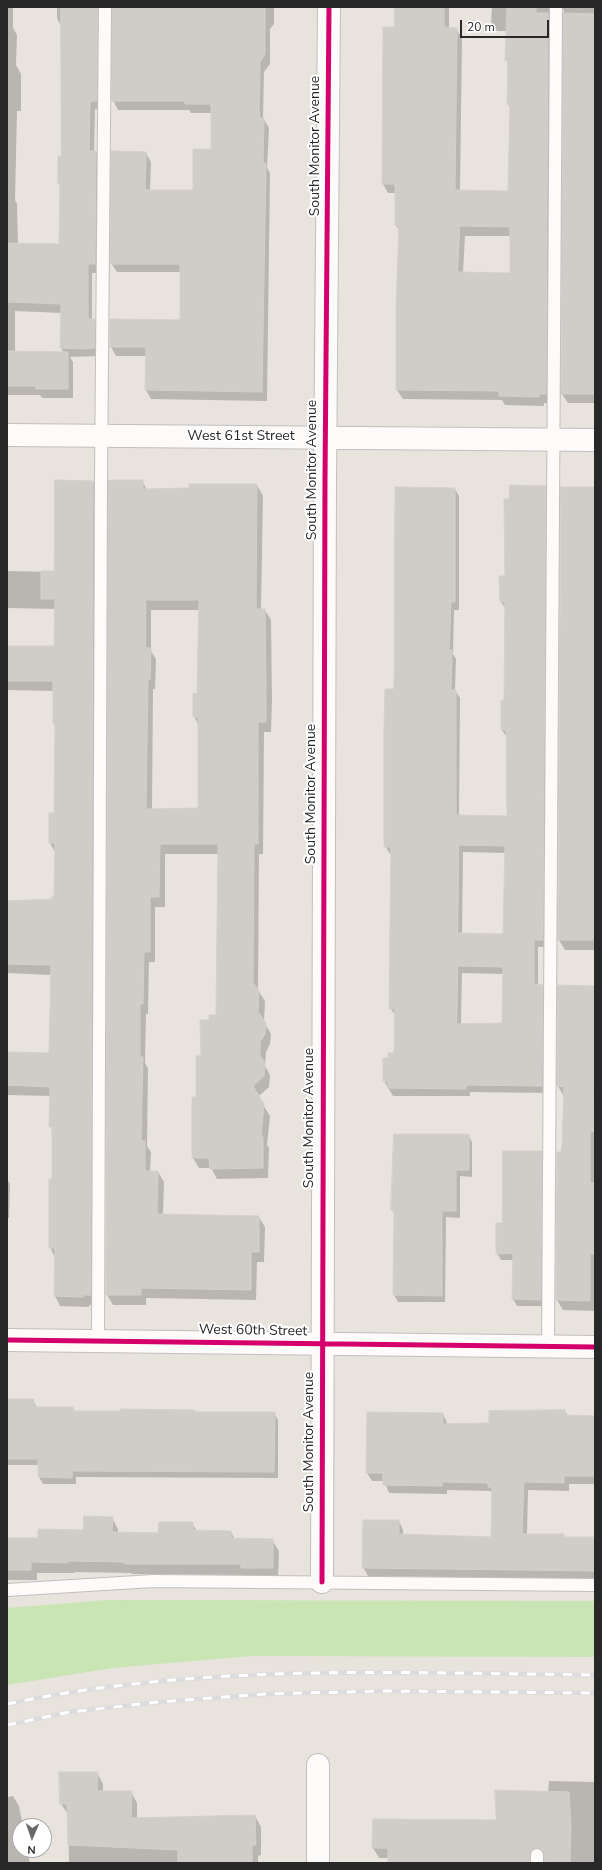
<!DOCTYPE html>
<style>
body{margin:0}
#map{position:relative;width:602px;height:1870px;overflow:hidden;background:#e8e3dd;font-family:"Nunito Sans",sans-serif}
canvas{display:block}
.frame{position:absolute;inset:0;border:8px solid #282828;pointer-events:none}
.north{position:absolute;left:12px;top:1818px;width:40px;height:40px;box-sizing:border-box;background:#fff;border:1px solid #a9a9a9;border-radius:50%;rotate:182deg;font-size:11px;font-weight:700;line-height:16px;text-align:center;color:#282828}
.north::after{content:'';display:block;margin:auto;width:14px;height:18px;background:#6b6967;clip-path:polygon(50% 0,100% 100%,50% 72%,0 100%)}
.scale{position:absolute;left:460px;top:20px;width:89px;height:18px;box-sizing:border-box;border:2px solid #282828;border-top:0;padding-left:5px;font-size:12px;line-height:14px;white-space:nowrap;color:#282828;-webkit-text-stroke:3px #fff;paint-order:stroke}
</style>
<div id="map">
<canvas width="602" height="1870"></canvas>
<div class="frame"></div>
<div class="north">N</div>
<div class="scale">20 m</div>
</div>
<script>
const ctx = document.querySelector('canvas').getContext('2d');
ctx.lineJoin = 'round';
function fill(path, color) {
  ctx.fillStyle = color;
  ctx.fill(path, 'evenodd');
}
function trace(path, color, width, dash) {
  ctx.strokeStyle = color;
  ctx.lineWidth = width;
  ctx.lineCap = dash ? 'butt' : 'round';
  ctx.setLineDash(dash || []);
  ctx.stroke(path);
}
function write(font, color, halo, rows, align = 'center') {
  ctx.font = font + ' "Nunito Sans",sans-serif';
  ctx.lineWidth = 4;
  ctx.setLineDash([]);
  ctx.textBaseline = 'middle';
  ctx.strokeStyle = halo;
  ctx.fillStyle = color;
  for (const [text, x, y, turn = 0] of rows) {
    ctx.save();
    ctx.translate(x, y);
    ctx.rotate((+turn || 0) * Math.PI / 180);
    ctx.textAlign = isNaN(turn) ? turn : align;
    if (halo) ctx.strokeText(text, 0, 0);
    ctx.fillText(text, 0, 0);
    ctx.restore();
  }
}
fill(new Path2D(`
 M 107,1600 L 595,1601 L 595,1657 L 252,1656 L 112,1668 L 7,1685 L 7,1608 Z`), '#c8e5b3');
fill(new Path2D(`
 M 7,7 L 13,7 L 13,28 L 17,35 L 16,65 L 21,74 L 21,111 L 17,111 L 15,200 L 17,204 L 18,244 L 60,245 L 61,188 L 59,184 L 59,157 L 62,157 L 61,26 L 57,18 L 57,7 L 274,7 L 274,24 L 270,29 L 270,64 L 264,72 L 263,118 L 269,128 L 267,168 L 270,173 L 267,401 L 151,399 L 146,390 L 146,356 L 116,356 L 111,347 L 111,320 L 182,322 L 181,272 L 117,272 L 111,263 L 146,153 L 151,162 L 150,191 L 194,191 L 212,150 L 212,113 L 191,113 L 189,110 L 118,110 L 113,100 L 113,9 L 106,10 L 101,109 L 95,109 L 94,152 L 96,152 L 101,161 L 100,273 L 92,273 L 92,320 L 100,329 L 99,356 L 70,357 L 73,362 L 73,398 L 42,398 L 40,395 L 7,395 ZM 15,311 L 62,313 L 61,348 L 64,353 L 15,352 Z
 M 395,7 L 449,7 L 449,29 L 456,29 L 462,38 L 460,192 L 509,192 L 511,109 L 508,104 L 507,31 L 497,31 L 491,22 L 492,7 L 595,7 L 595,403 L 568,403 L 562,394 L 564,10 L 558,10 L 551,403 L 544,403 L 544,406 L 505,405 L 502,400 L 403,399 L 397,390 L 400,232 L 396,225 L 396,193 L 388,193 L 383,184 L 395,28 ZM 465,236 L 511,236 L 511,274 L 463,273 Z
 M 142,481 L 147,490 L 257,485 L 263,496 L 261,610 L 265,610 L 271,620 L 272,700 L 271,732 L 264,732 L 263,854 L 259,854 L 258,990 L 265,1001 L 264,1022 L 271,1034 L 270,1044 L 266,1052 L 265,1066 L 270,1075 L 269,1087 L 258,1097 L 270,1116 L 267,1145 L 269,1148 L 268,1178 L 217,1179 L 211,1168 L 199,1168 L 193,1158 L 193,1098 L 197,1098 L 202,1057 L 210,1022 L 217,1016 L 219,854 L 165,854 L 165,907 L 155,907 L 155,962 L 149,962 L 148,1014 L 146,1014 L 145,1063 L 148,1068 L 147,1146 L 151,1152 L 150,1172 L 158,1172 L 164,1182 L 163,1215 L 259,1217 L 265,1227 L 264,1262 L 257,1262 L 256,1300 L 146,1298 L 146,1305 L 113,1305 L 107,1295 ZM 151,610 L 200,610 L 198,695 L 194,716 L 199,726 L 199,809 L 152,810 L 153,689 L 155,689 L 156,659 L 151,651 Z
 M 93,482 L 99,492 L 96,1305 L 89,1305 L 89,1307 L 60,1306 L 55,1296 L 55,1258 L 50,1247 L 53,1180 L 51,1096 L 7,1095 L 7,1053 L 50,1054 L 52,975 L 7,973 L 7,902 L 53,900 L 55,897 L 56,854 L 50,843 L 55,814 L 56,727 L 54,723 L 54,691 L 7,690 L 7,646 L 8,647 L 55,647 L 56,609 L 8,608 L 7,640 L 7,571 L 55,572 Z
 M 545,487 L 549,495 L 547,947 L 538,947 L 538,986 L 542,986 L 546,993 L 546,1093 L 470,1092 L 470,1096 L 393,1096 L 384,1081 L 389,1059 L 395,1054 L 396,1016 L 390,1008 L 392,854 L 390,854 L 385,846 L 396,690 L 455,489 L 459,496 L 459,610 L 454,610 L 453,654 L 456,659 L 455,690 L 460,698 L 459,816 L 508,817 L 507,738 L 502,730 L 505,701 L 506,609 L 501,602 L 506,577 L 510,500 ZM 463,852 L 506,853 L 504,935 L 462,934 ZM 462,973 L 504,974 L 503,1024 L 461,1024 Z
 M 595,488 L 595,950 L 565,950 L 559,940 Z
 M 559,986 L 595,988 L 595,1311 L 563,1310 L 557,1300 L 564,1097 L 558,1086 Z
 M 395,1135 L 468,1135 L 472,1142 L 472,1177 L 460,1176 L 460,1218 L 446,1217 L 445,1302 L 398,1302 L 394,1295 L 395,1214 L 392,1210 Z
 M 541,1152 L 545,1159 L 544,1306 L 517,1306 L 513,1299 L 514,1260 L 501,1260 L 497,1253 L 502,1224 Z
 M 7,1179 L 10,1184 L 9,1218 L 7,1218 Z
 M 7,1400 L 33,1400 L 37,1408 L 73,1408 L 75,1412 L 274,1413 L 278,1420 L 278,1478 L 76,1477 L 76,1484 L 43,1484 L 39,1477 L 39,1465 L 7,1465 Z
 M 565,1411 L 568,1416 L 595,1417 L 595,1484 L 569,1484 L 569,1491 L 528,1490 L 527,1535 L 563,1535 L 565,1538 L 595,1538 L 595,1579 L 368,1576 L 363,1567 L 399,1521 L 403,1530 L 403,1536 L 492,1538 L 493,1493 L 491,1491 L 447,1490 L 447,1494 L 389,1493 L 384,1481 L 372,1481 L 367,1473 L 443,1414 L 448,1425 L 490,1424 Z
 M 112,1518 L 118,1529 L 118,1533 L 159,1534 L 192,1523 L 197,1531 L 231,1532 L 235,1540 L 272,1540 L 279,1551 L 278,1579 L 249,1578 L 246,1575 L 132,1574 L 131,1573 L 74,1572 L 74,1573 L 37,1573 L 37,1580 L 7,1580 L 7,1539 L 39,1539 L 84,1531 Z
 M 97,1773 L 103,1784 L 103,1792 L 131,1792 L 137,1803 L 137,1819 L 255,1816 L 261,1827 L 261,1855 L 258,1856 L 258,1863 L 69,1863 L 68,1814 L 61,1804 Z
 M 549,1781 L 595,1782 L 595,1863 L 545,1863 L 545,1858 L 543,1857 L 536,1863 L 389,1863 L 389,1858 L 379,1858 L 373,1848 L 497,1821 L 548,1792 Z
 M 13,1796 L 19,1806 L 23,1826 L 20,1826 L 20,1850 L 27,1850 L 30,1863 L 7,1863 L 7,1797 Z`), '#0003');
const building = new Path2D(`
 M 61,7 L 98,7 L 97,101 L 90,101 L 89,151 L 96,151 L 95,264 L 88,264 L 88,319 L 95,319 L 95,348 L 87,349 L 60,348 L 61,304 L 7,302 L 7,243 L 59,244 L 60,184 L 58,184 L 58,156 L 61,156 Z
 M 112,7 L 265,7 L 265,54 L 260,62 L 259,109 L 260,118 L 264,118 L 263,163 L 266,163 L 262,392 L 145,390 L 146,347 L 110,347 L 110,319 L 180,320 L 180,264 L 110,264 L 111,151 L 146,152 L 145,190 L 193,190 L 193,149 L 211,149 L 211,104 L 185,104 L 185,101 L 112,101 Z
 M 395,7 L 444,7 L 444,27 L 457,28 L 455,190 L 508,191 L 510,104 L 507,104 L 508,61 L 505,60 L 507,7 L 536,7 L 536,13 L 548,13 L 546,394 L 539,394 L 539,397 L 499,396 L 499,391 L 396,390 L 396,307 L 399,225 L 395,225 L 395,184 L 382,184 L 383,27 L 394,27 ZM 460,226 L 510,227 L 510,273 L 458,272 Z
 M 563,13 L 595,14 L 595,394 L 561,394 Z
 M 7,351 L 68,352 L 68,389 L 36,389 L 36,386 L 7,386 Z
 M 55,480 L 93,481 L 91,1295 L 83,1295 L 83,1297 L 54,1296 L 55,1248 L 49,1248 L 49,1179 L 52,1179 L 52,1127 L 49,1127 L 50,1087 L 7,1085 L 7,1052 L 49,1053 L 51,965 L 7,964 L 7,901 L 52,899 L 52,896 L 54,896 L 55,843 L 49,843 L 49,813 L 54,813 L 55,723 L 53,723 L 53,681 L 7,681 L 7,646 L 54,646 L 55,599 L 41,599 L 41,571 L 54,571 Z
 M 115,480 L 143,480 L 143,489 L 189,488 L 189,484 L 257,484 L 256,609 L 265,609 L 266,689 L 266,722 L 258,722 L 258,844 L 254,844 L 253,983 L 259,990 L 258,1012 L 266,1023 L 265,1034 L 260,1042 L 260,1056 L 265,1063 L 264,1076 L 253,1086 L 264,1104 L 261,1137 L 263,1137 L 263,1168 L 210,1169 L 209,1158 L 192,1158 L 192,1097 L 196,1097 L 196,1056 L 201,1056 L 200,1020 L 209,1020 L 209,1015 L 216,1015 L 218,844 L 160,844 L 159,897 L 150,897 L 150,952 L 144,952 L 143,1004 L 140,1004 L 140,1057 L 143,1057 L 141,1141 L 145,1141 L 145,1171 L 158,1171 L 157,1214 L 259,1216 L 259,1252 L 251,1252 L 251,1290 L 141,1288 L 141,1295 L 106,1295 L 108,481 ZM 146,600 L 199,600 L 197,694 L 193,693 L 193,717 L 198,717 L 198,808 L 146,809 L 148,679 L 150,680 L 151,648 L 146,648 Z
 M 510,485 L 546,486 L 543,940 L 534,940 L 534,984 L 543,985 L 542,1086 L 466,1085 L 466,1089 L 388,1088 L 388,1082 L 383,1081 L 383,1058 L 388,1058 L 388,1053 L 394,1053 L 395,1009 L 389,1009 L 391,847 L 384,847 L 384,729 L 385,689 L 394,689 L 395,487 L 455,488 L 455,602 L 451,602 L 449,650 L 452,650 L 451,690 L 456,690 L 456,815 L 507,816 L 506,730 L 501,730 L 501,700 L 504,700 L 505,602 L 500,602 L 499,576 L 505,576 L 504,499 L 509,499 ZM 459,845 L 505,846 L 503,934 L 458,933 ZM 458,966 L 503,967 L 502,1023 L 457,1024 Z
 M 561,487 L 595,487 L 595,902 L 593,940 L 558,940 Z
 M 558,985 L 595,986 L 593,1099 L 595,1099 L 595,1132 L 590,1131 L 590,1183 L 595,1183 L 595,1254 L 590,1254 L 590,1301 L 556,1300 L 557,1152 L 561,1152 L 562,1145 L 564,1087 L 557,1086 Z
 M 394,1134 L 469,1134 L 469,1170 L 456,1170 L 456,1211 L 442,1211 L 442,1296 L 393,1295 L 394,1210 L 391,1210 Z
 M 503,1151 L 542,1151 L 541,1300 L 512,1299 L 513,1253 L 496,1254 L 496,1223 L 502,1223 Z
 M 7,1399 L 34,1399 L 34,1407 L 73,1407 L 73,1411 L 120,1411 L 120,1409 L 195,1410 L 195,1412 L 275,1412 L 274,1472 L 72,1471 L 72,1478 L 38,1477 L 38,1459 L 7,1459 Z
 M 565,1410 L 565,1415 L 595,1416 L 595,1476 L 564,1476 L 564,1483 L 524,1482 L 522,1534 L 564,1534 L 564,1537 L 595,1537 L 595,1571 L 362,1568 L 363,1520 L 399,1520 L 399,1534 L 491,1537 L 492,1487 L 488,1487 L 488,1483 L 442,1482 L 442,1486 L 383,1485 L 383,1473 L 366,1473 L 367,1412 L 443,1413 L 443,1424 L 489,1423 L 489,1411 Z
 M 84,1516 L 113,1517 L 112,1532 L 158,1533 L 159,1522 L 193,1522 L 193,1530 L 231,1531 L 231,1538 L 273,1539 L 273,1568 L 241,1568 L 241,1564 L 124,1564 L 124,1562 L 68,1561 L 68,1563 L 31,1562 L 31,1570 L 7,1570 L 7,1538 L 38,1538 L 38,1529 L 83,1530 Z
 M 59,1772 L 98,1772 L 97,1791 L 132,1791 L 131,1818 L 255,1815 L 256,1845 L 252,1845 L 252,1863 L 178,1863 L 178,1850 L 68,1845 L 67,1804 L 60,1804 Z
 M 495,1790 L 569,1792 L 571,1824 L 570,1863 L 544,1863 L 544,1852 L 537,1848 L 530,1852 L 530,1863 L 388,1863 L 388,1848 L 372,1848 L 373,1819 L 496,1820 Z`);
fill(building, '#d0cdc9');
trace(building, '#d3cfca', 1);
const service = new Path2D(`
 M 98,1341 L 101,476 L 105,7
 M 548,1346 L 556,7
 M 7,1590 L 153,1581 L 595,1585
 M 537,1855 L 537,1863`);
const minor = new Path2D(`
 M 7,435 L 595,440
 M 7,1340 L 595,1347
 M 322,1582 L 325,478 L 329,7
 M 318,1863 L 318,1765`);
trace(service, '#c1bfbf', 14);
trace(minor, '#c1bfbf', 24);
trace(service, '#fcfbfa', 12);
trace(minor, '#fcfbfa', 22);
const rail = new Path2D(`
 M 7,1704 C 200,1663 399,1673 595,1675
 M 7,1725 L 70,1712 L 159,1702 L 266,1694 L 382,1691 L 595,1693`);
trace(rail, '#dcdcde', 4.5);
trace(rail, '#fff', 3, [9]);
trace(new Path2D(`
 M 7,1340 L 595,1347
 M 322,1582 L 325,478 L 329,7`), '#d6006c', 5);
write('14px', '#282828', '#fff', [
 ["South Monitor Avenue",316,146,-90],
 ["West 61st Street",241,437],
 ["South Monitor Avenue",313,470,-90],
 ["South Monitor Avenue",312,794,-90],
 ["South Monitor Avenue",310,1118,-90],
 ["West 60th Street",253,1331,1],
 ["South Monitor Avenue",310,1442,-90]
]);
</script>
